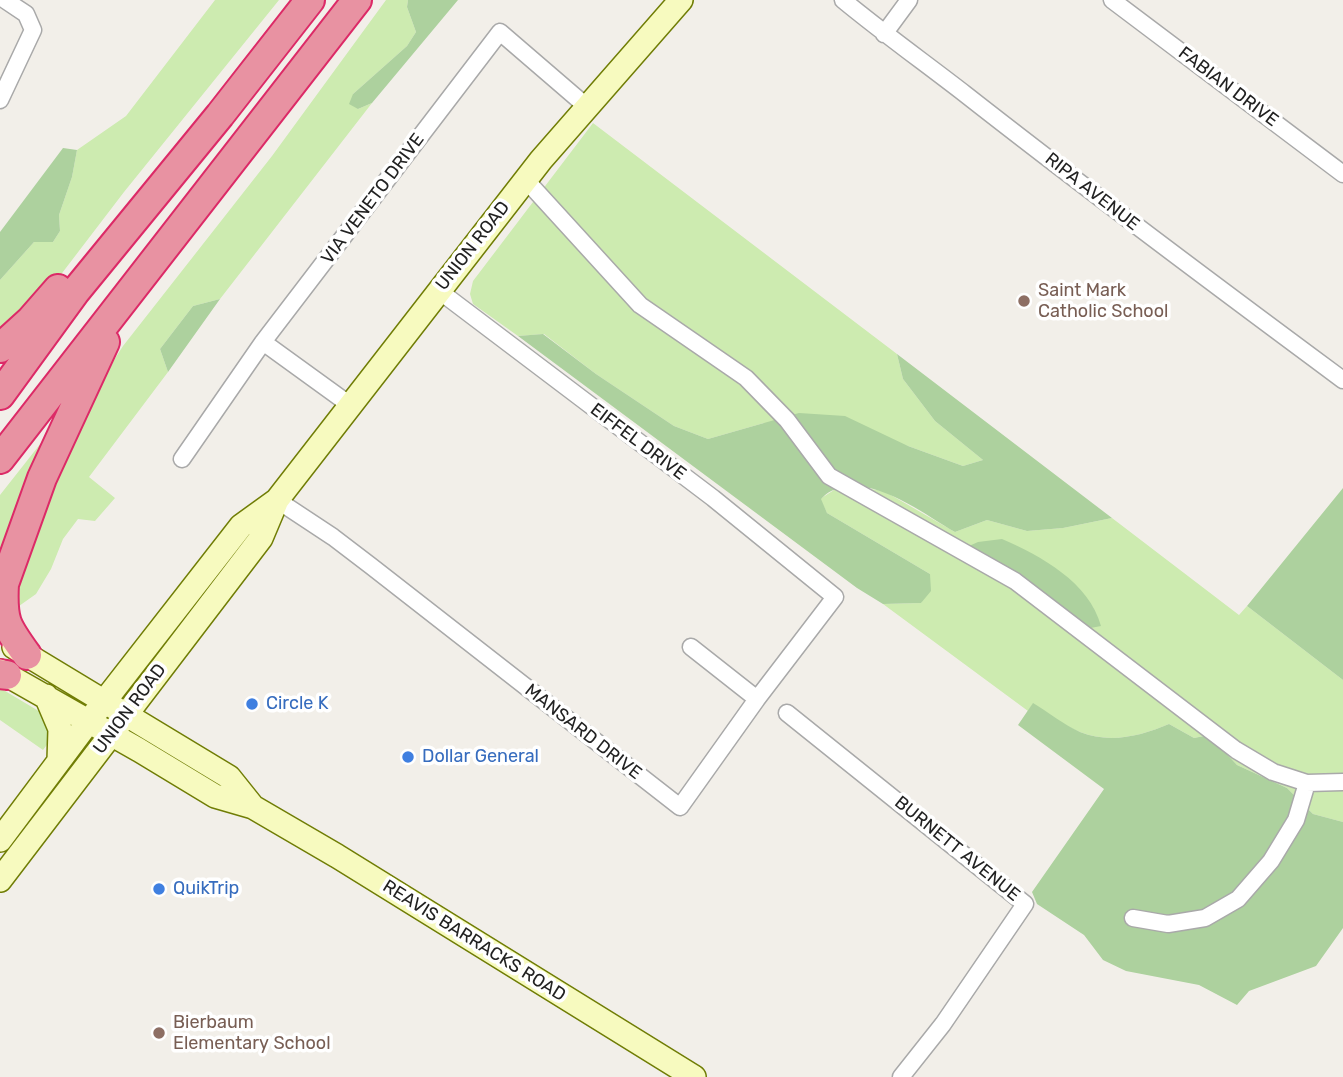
<!DOCTYPE html>
<style>
body{margin:0}
canvas{display:block;background:#f2efe9}
</style>
<canvas width="1343" height="1077"></canvas>
<script>
const ctx = document.querySelector('canvas').getContext('2d');
ctx.lineJoin = 'round';
function fill(path, color) {
  ctx.fillStyle = color;
  ctx.fill(path, 'evenodd');
}
function trace(path, color, width, dash) {
  ctx.strokeStyle = color;
  ctx.lineWidth = width;
  ctx.lineCap = dash ? 'butt' : 'round';
  ctx.setLineDash(dash || []);
  ctx.stroke(path);
}
function write(font, color, halo, rows, align = 'center') {
  ctx.font = font + ' Rubik,sans-serif';
  ctx.lineWidth = 7;
  ctx.setLineDash([]);
  ctx.textBaseline = 'middle';
  ctx.strokeStyle = halo;
  ctx.fillStyle = color;
  for (const [text, x, y, turn = 0] of rows) {
    ctx.save();
    ctx.translate(x, y);
    ctx.rotate((+turn || 0) * Math.PI / 180);
    ctx.textAlign = isNaN(turn) ? turn : align;
    if (halo) ctx.strokeText(text, 0, 0);
    ctx.fillText(text, 0, 0);
    ctx.restore();
  }
}
fill(new Path2D(`
 M 215,0 L 279,0 L 124,192 L 56,281 L 0,334 L 0,280 L 34,242 L 53,242 L 60,231 L 59,215 L 72,177 L 77,150 L 126,116 Z
 M 386,0 L 408,0 L 407,7 L 416,32 L 407,46 L 353,94 L 358,109 L 372,103 L 220,299 L 193,306 L 160,349 L 168,372 L 89,477 L 115,498 L 95,521 L 78,519 L 63,539 L 51,569 L 36,594 L 12,611 L 12,601 L 61,459 L 96,388 L 123,346 L 272,156 Z
 M 593,123 L 897,354 L 903,379 L 935,421 L 983,460 L 963,466 L 908,446 L 764,423 L 708,439 L 674,426 L 596,374 L 544,334 L 518,336 L 473,304 L 470,294 L 473,281 Z
 M 52,429 L 0,566 L 0,495 Z
 M 856,487 L 884,491 L 955,532 L 987,520 L 1027,531 L 1063,528 L 1112,518 L 1239,615 L 1247,606 L 1343,680 L 1343,822 L 1313,814 L 1287,788 L 1237,765 L 1209,735 L 1194,738 L 1169,724 C 1141,736 1110,744 1080,732 C 1064,726 1048,713 1033,704 L 1028,711 L 883,604 L 921,603 L 930,574 L 827,513 L 820,499 L 834,490 Z
 M 0,688 L 42,713 L 52,738 L 43,750 L 0,720 Z`), '#cdebb0');
fill(new Path2D(`
 M 408,0 L 458,0 L 372,103 L 358,109 L 349,104 L 353,94 L 407,46 L 416,32 L 407,7 Z
 M 63,148 L 77,150 L 72,177 L 59,215 L 60,231 L 53,242 L 34,242 L 0,280 L 0,232 Z
 M 220,299 L 168,372 L 160,349 L 193,306 Z
 M 543,334 L 596,374 L 674,426 L 708,439 L 799,413 L 845,416 L 908,446 L 963,466 L 983,460 L 935,421 L 903,379 L 897,354 L 1112,518 L 1063,528 L 1027,531 L 987,520 L 955,532 C 922,513 873,474 834,490 C 829,491 824,496 821,499 L 827,513 L 930,574 L 931,591 L 921,603 L 883,604 L 857,588 L 518,336 Z
 M 1343,488 L 1343,680 L 1247,606 Z
 M 1002,539 C 1041,556 1089,582 1101,626 L 1080,630 L 974,556 L 969,546 L 978,542 Z
 M 1033,703 C 1048,712 1064,725 1080,732 C 1110,744 1141,736 1169,724 L 1194,738 L 1209,735 L 1237,765 L 1287,788 L 1313,814 L 1343,822 L 1343,928 L 1316,966 L 1249,991 L 1237,1005 L 1199,985 L 1126,971 L 1103,960 L 1084,935 L 1037,904 L 1032,892 L 1104,789 L 1018,725 Z`), '#add19e');
const street = new Path2D(`
 M 843,0 C 883,33 925,63 965,94 C 1090,192 1216,286 1343,380
 M 1112,0 L 1343,174
 M 884,34 L 909,0
 M 0,100 L 33,30 L 26,14 L 5,0
 M 525,179 L 640,305 L 746,378 L 787,420 L 829,476 L 1015,581 L 1236,750 L 1273,772 L 1307,783 L 1343,782
 M 263,342 L 350,405
 M 182,459 L 263,342 L 500,32 L 586,106
 M 277,500 L 333,537 L 371,566 L 680,807 L 757,699 L 835,597 L 713,498 L 438,290
 M 691,647 L 757,699
 M 787,713 L 1025,904 L 943,1024 L 901,1077
 M 1133,918 L 1168,924 L 1205,918 L 1238,899 L 1271,861 L 1296,820 L 1307,783`);
const secondary = new Path2D(`
 M 14,647 L 229,777 L 253,807
 M 0,671 L 139,750 L 215,796 L 253,807 L 337,856 L 694,1077
 M 46,696 L 60,729 L 59,761
 M 0,840 L 89,721 L 241,526 L 277,500
 M 0,880 L 261,538 L 277,500 L 541,160 L 681,0`);
const highway = new Path2D(`
 M 0,348 L 30,321 L 58,289
 M 0,395 L 75,292 L 220,115 L 310,0
 M 0,459 L 357,0
 M 4,584 C 2,621 6,626 27,655
 M 0,591 L 4,584 L 42,478 L 105,342
 M 0,674 L 7,675`);
trace(street, '#a9a9a9', 19);
trace(secondary, '#707d05', 26);
trace(highway, '#dc2a67', 32);
trace(street, '#fff', 16);
trace(secondary, '#f7fabf', 23);
trace(highway, '#e892a2', 28);
for (const [x, y, r, color] of [
 [1024,301,7,"#8d6e63"],
 [252,704,7,"#3f7fe0"],
 [408,757,7,"#3f7fe0"],
 [159,889,7,"#3f7fe0"],
 [159,1033,7,"#8d6e63"]
]) {
  const dot = new Path2D();
  dot.arc(x, y, r, 0, 2 * Math.PI);
  ctx.fillStyle = color;
  ctx.fill(dot);
  trace(dot, '#fff', 2.5);
}
write('18px', '#222', '#fff', [
 ["FABIAN DRIVE",1228,87,37],
 ["RIPA AVENUE",1092,192,38],
 ["VIA VENETO DRIVE",373,199,-53],
 ["UNION ROAD",473,246,-52],
 ["EIFFEL DRIVE",638,442,37],
 ["UNION ROAD",130,709,-53],
 ["MANSARD DRIVE",583,732,38],
 ["BURNETT AVENUE",957,849,39],
 ["REAVIS BARRACKS ROAD",474,941,32]
]);
write('18px', '#785e54', '#fff', [
 ["Saint Mark",1038,291],
 ["Catholic School",1038,312],
 ["Bierbaum",173,1023],
 ["Elementary School",173,1044]
], 'left');
write('18px', '#366cbe', '#fff', [
 ["Circle K",266,704],
 ["Dollar General",422,757],
 ["QuikTrip",173,889]
], 'left');
</script>
